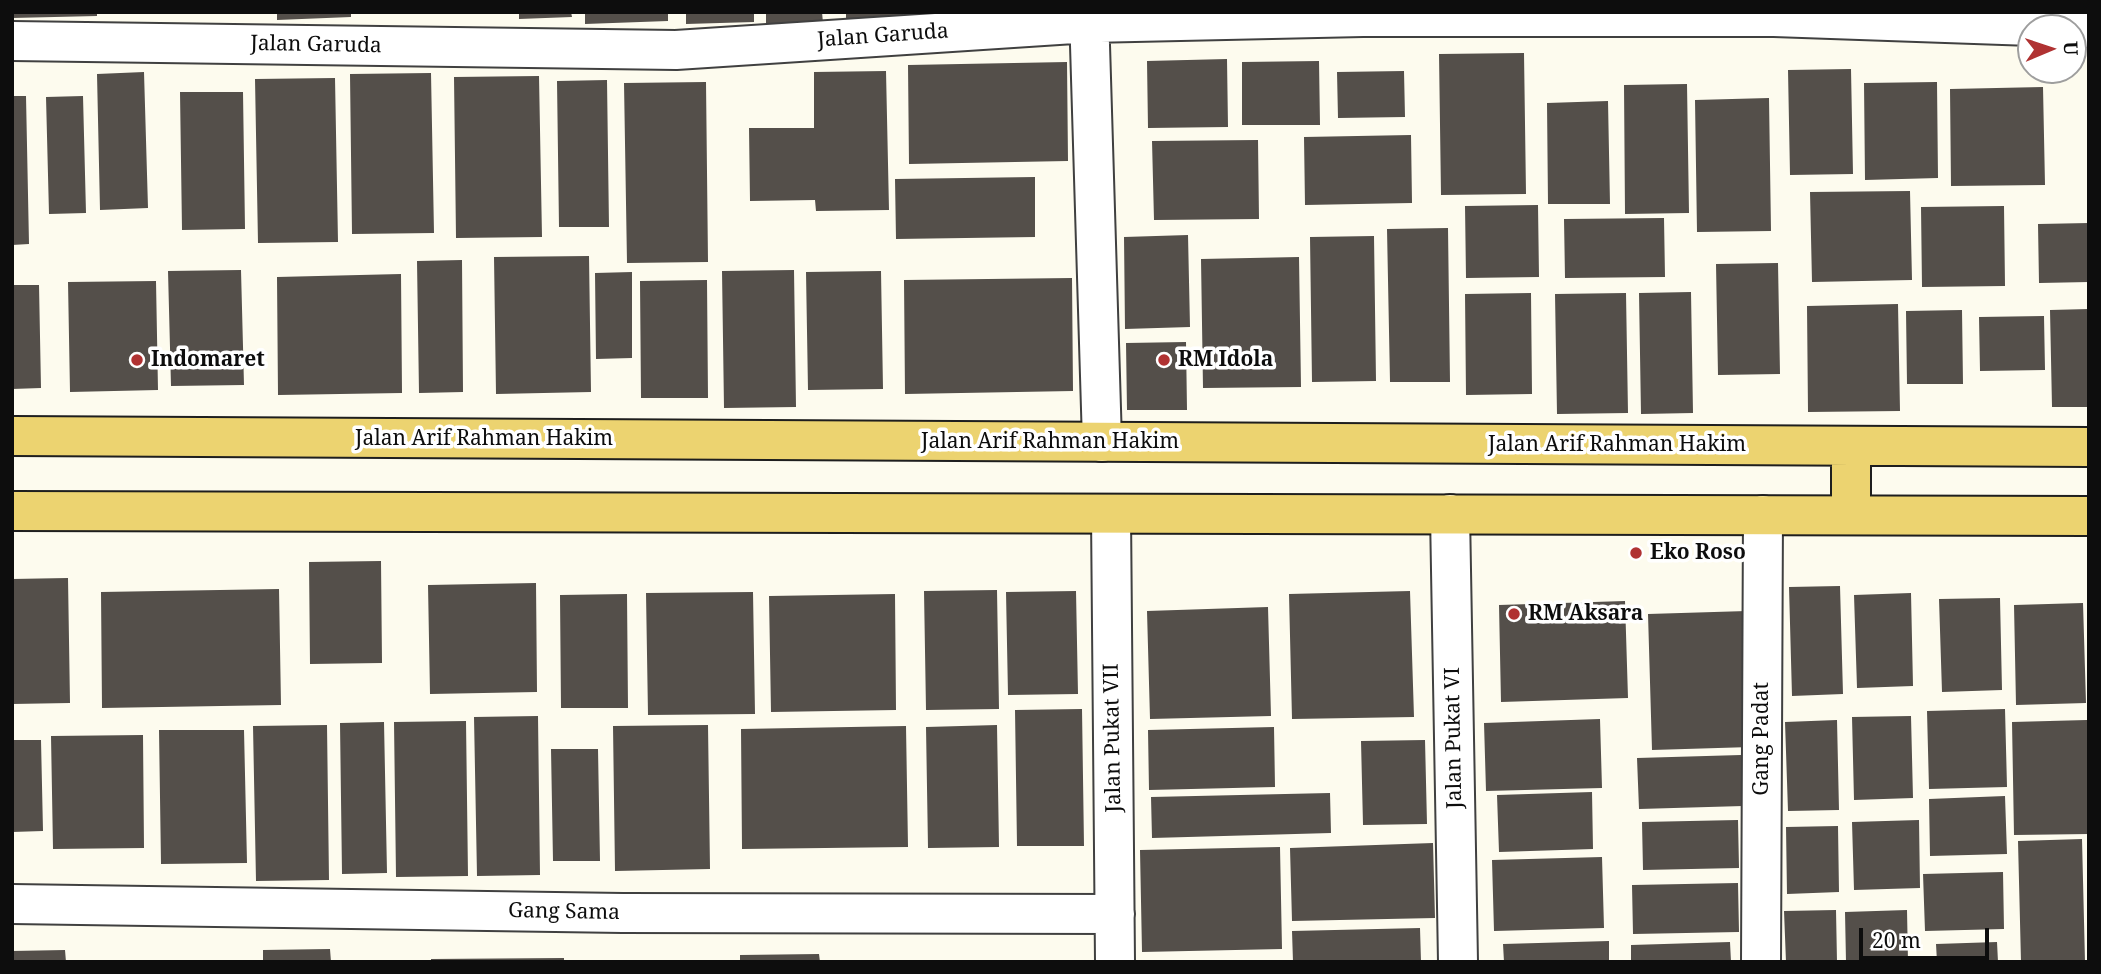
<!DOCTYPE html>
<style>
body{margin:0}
#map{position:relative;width:2101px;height:974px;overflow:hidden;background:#fdfbee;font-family:"Noto Serif",serif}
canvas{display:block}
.frame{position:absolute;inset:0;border:14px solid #0d0d0d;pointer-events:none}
.north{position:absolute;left:2017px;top:14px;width:70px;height:70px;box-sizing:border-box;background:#fff;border:2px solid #9e9e9e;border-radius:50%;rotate:88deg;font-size:19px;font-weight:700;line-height:28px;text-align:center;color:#0d0d0d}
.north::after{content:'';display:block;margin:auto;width:24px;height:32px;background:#b03232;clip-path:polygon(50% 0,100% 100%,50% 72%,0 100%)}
.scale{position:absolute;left:1859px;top:928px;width:130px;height:32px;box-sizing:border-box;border:4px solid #0d0d0d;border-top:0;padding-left:9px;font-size:21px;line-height:24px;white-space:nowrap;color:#0d0d0d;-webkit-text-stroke:5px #fff;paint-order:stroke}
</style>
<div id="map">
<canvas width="2101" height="974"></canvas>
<div class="frame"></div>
<div class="north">U</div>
<div class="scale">20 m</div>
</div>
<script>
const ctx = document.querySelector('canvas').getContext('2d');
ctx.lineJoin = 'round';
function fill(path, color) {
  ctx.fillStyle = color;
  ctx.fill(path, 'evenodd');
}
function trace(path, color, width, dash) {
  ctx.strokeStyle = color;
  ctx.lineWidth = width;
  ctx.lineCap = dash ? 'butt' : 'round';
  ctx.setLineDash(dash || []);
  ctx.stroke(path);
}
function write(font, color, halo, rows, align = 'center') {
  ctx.font = font + ' "Noto Serif",serif';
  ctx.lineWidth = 7;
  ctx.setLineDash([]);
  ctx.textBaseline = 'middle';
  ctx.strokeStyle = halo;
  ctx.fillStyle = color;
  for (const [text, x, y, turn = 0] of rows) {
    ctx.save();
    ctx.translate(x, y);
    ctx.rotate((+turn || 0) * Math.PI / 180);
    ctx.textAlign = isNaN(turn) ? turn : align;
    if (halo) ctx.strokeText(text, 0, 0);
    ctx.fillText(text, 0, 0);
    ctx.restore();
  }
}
fill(new Path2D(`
 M 12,12 L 97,12 L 97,16 L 12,18 Z
 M 277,12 L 351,12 L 351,17 L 277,20 Z
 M 519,12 L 571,12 L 572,17 L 519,19 Z
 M 585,12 L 668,12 L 668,21 L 585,24 Z
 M 686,12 L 754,12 L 754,22 L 686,24 Z
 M 766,12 L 822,12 L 823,23 L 766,25 Z
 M 846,12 L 903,12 L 904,24 L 846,26 Z
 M 1524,53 L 1526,194 L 1441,195 L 1439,54 Z
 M 1227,59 L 1228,127 L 1148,128 L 1147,61 Z
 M 1319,61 L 1320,125 L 1242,125 L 1242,62 Z
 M 1067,62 L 1068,161 L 909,164 L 908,65 Z
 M 1851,69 L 1853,174 L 1790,175 L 1788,70 Z
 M 886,71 L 889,210 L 816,211 L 815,200 L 750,201 L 749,128 L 814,128 L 814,72 Z
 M 1404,71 L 1405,117 L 1338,118 L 1337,72 Z
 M 144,72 L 148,208 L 100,210 L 97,74 Z
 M 431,73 L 434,233 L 352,234 L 350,74 Z
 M 539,76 L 542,237 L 456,238 L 454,77 Z
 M 335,78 L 338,242 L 258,243 L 255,79 Z
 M 607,80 L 609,227 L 559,227 L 557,81 Z
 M 706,82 L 708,262 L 627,263 L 624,83 Z
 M 1937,82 L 1938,178 L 1865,180 L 1864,83 Z
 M 1687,84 L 1689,213 L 1625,214 L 1624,85 Z
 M 2043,87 L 2045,185 L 1951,186 L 1950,89 Z
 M 180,92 L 243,92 L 245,229 L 182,230 Z
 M 12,96 L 26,96 L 29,244 L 12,245 Z
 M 83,96 L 86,213 L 49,214 L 46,97 Z
 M 1769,98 L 1771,231 L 1697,232 L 1695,100 Z
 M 1608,101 L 1610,204 L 1548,204 L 1547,103 Z
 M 1411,135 L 1412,203 L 1305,205 L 1304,137 Z
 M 1258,140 L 1259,219 L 1154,220 L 1152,141 Z
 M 1035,177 L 1035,237 L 896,239 L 895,179 Z
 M 1910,191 L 1912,280 L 1812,282 L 1810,192 Z
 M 1538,205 L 1539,277 L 1466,278 L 1465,206 Z
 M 2004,206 L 2005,286 L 1922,287 L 1921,207 Z
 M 1664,218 L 1665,277 L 1565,278 L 1564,219 Z
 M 2089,223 L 2089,282 L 2039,283 L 2038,224 Z
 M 1448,228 L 1450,382 L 1390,382 L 1387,229 Z
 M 1188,235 L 1190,327 L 1125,329 L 1124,237 Z
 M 1374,236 L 1376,381 L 1312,382 L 1310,237 Z
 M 589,256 L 591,392 L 496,394 L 494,257 Z
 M 1299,257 L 1301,387 L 1203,388 L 1201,259 Z
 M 462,260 L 463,392 L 419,393 L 417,261 Z
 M 1778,263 L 1780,374 L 1718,375 L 1716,264 Z
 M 241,270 L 244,385 L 171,386 L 168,271 Z
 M 794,270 L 796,407 L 724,408 L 722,271 Z
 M 881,271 L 883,389 L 808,390 L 806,272 Z
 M 632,272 L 632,358 L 596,359 L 595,273 Z
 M 401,274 L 402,393 L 278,395 L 277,277 Z
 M 1072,278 L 1073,391 L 905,394 L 904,280 Z
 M 707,280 L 708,398 L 641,398 L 640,281 Z
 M 156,281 L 158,390 L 70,392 L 68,282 Z
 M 12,285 L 39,285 L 41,388 L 12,389 Z
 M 1691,292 L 1693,413 L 1641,414 L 1639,293 Z
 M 1531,293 L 1532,394 L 1466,395 L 1465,294 Z
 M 1626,293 L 1628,413 L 1557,414 L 1555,294 Z
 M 1898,304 L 1900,411 L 1808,412 L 1807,306 Z
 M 2089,309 L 2089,407 L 2052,407 L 2050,310 Z
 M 1962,310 L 1963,384 L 1907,384 L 1906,311 Z
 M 2044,316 L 2045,370 L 1980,371 L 1979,317 Z
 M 1186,342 L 1187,410 L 1127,410 L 1126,343 Z
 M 381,561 L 382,663 L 310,664 L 309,562 Z
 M 68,578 L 70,703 L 12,704 L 12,579 Z
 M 536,583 L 537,692 L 430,694 L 428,585 Z
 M 1840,586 L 1843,694 L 1792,696 L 1789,587 Z
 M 279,589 L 281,705 L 102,708 L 101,592 Z
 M 997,590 L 999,709 L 926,710 L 924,591 Z
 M 1076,591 L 1078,694 L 1008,695 L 1006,592 Z
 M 1410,591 L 1414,717 L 1292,719 L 1289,594 Z
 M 753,592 L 755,714 L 648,715 L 646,593 Z
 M 1911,593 L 1913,686 L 1857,688 L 1854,595 Z
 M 627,594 L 628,708 L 561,708 L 560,595 Z
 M 895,594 L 896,710 L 771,712 L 769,596 Z
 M 2000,598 L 2002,690 L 1942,692 L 1939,599 Z
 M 1625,601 L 1628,698 L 1501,702 L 1499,605 Z
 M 2083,603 L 2086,703 L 2016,705 L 2014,605 Z
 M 1268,607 L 1271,716 L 1150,719 L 1147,611 Z
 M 1747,611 L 1751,747 L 1652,750 L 1648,614 Z
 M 1082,709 L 1084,846 L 1017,846 L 1015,710 Z
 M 2005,709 L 2007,787 L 1929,789 L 1927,711 Z
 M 538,716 L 540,875 L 477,876 L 474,717 Z
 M 1911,716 L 1913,798 L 1854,800 L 1852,717 Z
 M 1600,719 L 1602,788 L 1486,791 L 1484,723 Z
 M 1837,720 L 1839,810 L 1788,811 L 1785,722 Z
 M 2087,720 L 2089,834 L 2014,835 L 2012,722 Z
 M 466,721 L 468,876 L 396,877 L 394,722 Z
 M 384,722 L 387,873 L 342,874 L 340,723 Z
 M 327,725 L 329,880 L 256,881 L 253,726 Z
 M 708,725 L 710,869 L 615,871 L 613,726 Z
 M 997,725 L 999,847 L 928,848 L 926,727 Z
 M 906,726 L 908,847 L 742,849 L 741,729 Z
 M 1274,727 L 1275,787 L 1149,790 L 1148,730 Z
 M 159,730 L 244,730 L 247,863 L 161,864 Z
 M 143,735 L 144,848 L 53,849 L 51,736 Z
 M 12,740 L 41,740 L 43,831 L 12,832 Z
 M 1425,740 L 1427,824 L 1363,825 L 1361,741 Z
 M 551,749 L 598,749 L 600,861 L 553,861 Z
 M 1741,755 L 1743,806 L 1639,809 L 1637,758 Z
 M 1592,792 L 1593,849 L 1499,852 L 1497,795 Z
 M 1330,793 L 1331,833 L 1152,838 L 1151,797 Z
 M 2005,796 L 2007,854 L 1930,856 L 1929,799 Z
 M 1738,820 L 1739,868 L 1643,870 L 1642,822 Z
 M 1919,820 L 1920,888 L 1854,890 L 1852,822 Z
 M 1838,826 L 1839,892 L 1787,894 L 1786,827 Z
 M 2082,839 L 2085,962 L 2021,962 L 2018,841 Z
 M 1433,843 L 1435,918 L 1292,921 L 1290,848 Z
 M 1280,847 L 1282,949 L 1142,952 L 1140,850 Z
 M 1602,857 L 1604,928 L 1494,931 L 1492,860 Z
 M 2003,872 L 2004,929 L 1925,931 L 1923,874 Z
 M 1738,883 L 1739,932 L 1633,934 L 1632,885 Z
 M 1836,910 L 1837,962 L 1786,962 L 1784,911 Z
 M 1907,910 L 1908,962 L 1846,962 L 1845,912 Z
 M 1420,928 L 1421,962 L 1293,962 L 1292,931 Z
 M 1609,941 L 1609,962 L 1504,962 L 1503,944 Z
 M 1730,942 L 1731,962 L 1631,962 L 1631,945 Z
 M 1997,942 L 1998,962 L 1937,962 L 1936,944 Z
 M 330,949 L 331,962 L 263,962 L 263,950 Z
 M 65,950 L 66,962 L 12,962 L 12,951 Z
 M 819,954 L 820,962 L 740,962 L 740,955 Z
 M 564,958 L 564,962 L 431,962 L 431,959 Z`), '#544f4a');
const minor = new Path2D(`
 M 1089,12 L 1102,442
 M 12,41 L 676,50 L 1089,23 L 1363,17 L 1774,17 L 2089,28
 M 1111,514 L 1115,962
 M 1450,514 L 1458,962
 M 12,904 L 623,913 L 1115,914
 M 1761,962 L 1763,515`);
const primary = new Path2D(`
 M 12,436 L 2089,447
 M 12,511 L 2089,516
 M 1851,515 L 1851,446`);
trace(minor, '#404040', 42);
trace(primary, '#1e1e1e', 42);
trace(minor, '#fff', 38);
trace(primary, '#ecd370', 38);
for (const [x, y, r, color] of [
 [137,360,7,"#b03232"],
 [1164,360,7,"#b03232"],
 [1636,553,7,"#b03232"],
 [1514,614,7,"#b03232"]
]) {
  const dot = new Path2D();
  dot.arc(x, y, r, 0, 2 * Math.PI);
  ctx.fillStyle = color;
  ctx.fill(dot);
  trace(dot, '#fff', 2.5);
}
write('21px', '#0d0d0d', '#fff', [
 ["Jalan Garuda",883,36,-4],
 ["Jalan Garuda",316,45,1],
 ["Jalan Arif Rahman Hakim",484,439],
 ["Jalan Arif Rahman Hakim",1050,442],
 ["Jalan Arif Rahman Hakim",1617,445],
 ["Jalan Pukat VII",1113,738,-91],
 ["Jalan Pukat VI",1454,738,-91],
 ["Gang Padat",1762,739,-90],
 ["Gang Sama",564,912,1]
]);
write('bold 21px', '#0d0d0d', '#fff', [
 ["Indomaret",151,360],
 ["RM Idola",1178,360],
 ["Eko Roso",1650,553],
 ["RM Aksara",1528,614]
], 'left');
</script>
